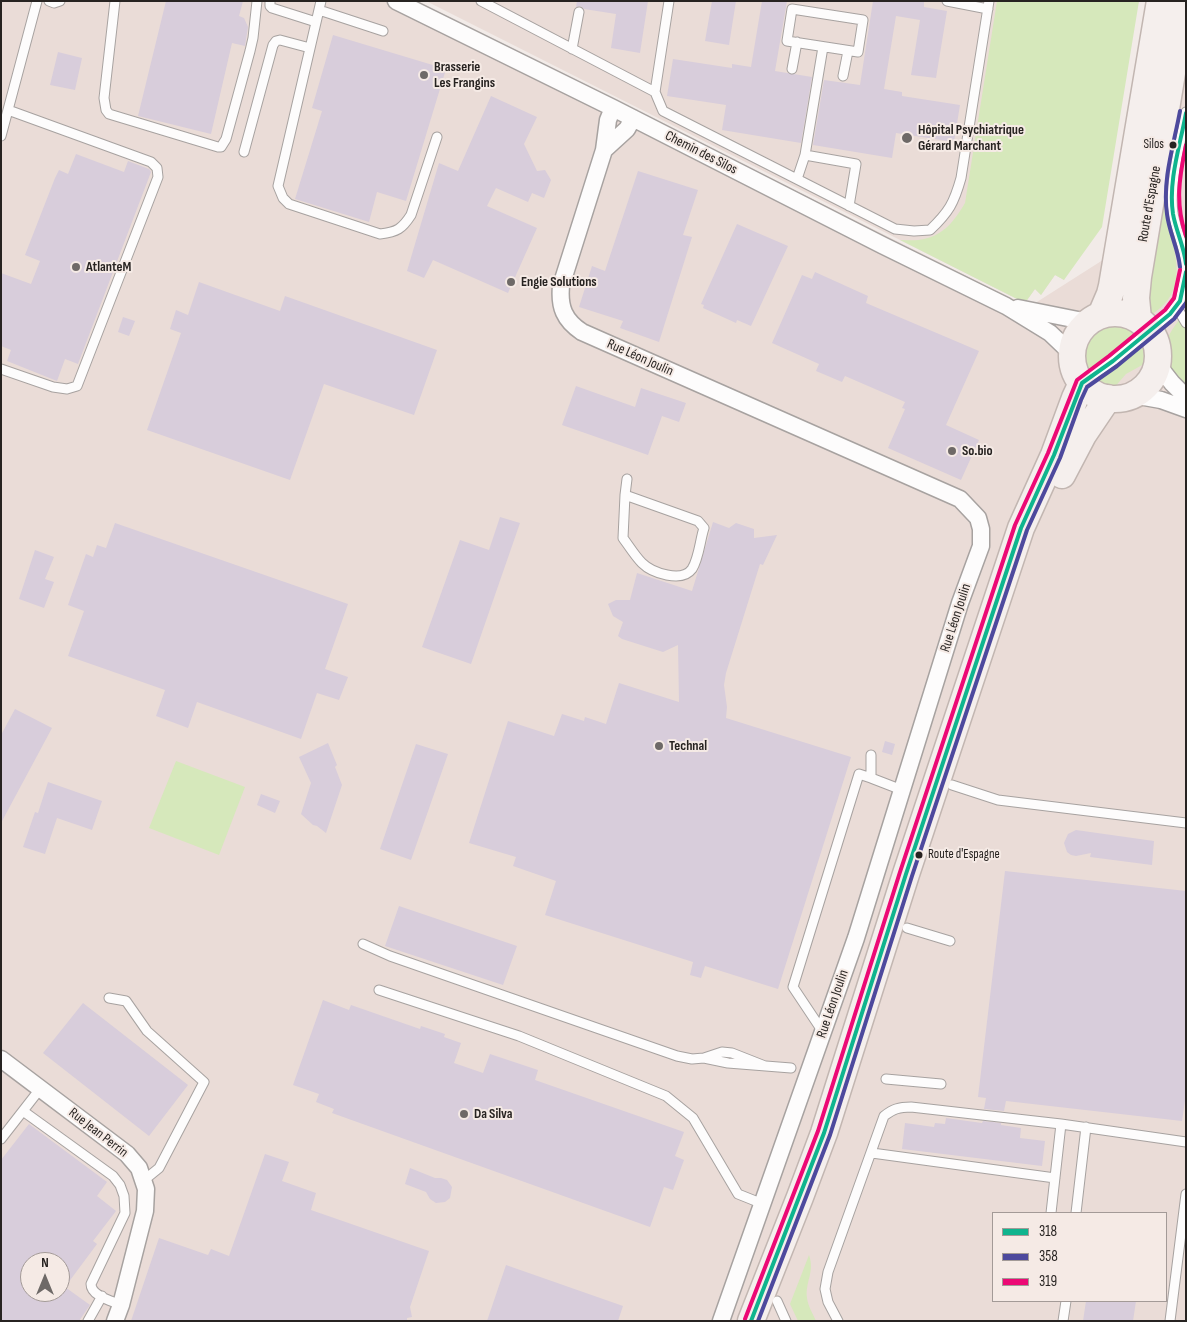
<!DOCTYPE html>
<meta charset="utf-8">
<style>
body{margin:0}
#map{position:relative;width:1187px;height:1322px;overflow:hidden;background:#f2ebe8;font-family:"Sofia Sans Condensed",sans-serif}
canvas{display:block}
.frame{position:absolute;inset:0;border:2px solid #272321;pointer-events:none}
.legend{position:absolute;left:992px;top:1212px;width:175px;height:90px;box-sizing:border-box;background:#f5eae5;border:1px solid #a39a97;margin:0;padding:6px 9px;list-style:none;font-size:15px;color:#272321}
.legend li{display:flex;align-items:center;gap:10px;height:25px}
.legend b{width:25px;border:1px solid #a39a97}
.north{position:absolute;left:20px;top:1252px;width:50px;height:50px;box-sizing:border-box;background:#f5eae5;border:1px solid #a39a97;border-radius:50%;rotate:0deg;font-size:14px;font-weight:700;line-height:20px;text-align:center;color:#272321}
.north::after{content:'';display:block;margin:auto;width:18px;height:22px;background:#6e6967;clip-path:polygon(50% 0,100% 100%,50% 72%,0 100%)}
</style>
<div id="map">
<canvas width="1187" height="1322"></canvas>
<div class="frame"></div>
<ul class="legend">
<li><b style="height:6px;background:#0fb48e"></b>318</li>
<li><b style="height:6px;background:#4d499d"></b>358</li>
<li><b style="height:6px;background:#ec0975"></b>319</li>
</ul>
<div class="north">N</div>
</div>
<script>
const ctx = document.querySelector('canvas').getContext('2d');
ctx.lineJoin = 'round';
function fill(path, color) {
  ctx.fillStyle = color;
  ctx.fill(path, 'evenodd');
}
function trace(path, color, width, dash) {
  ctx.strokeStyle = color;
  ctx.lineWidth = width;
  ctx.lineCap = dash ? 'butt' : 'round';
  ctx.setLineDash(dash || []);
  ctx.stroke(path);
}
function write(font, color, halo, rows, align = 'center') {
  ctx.font = font + ' "Sofia Sans Condensed",sans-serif';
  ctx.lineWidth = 4;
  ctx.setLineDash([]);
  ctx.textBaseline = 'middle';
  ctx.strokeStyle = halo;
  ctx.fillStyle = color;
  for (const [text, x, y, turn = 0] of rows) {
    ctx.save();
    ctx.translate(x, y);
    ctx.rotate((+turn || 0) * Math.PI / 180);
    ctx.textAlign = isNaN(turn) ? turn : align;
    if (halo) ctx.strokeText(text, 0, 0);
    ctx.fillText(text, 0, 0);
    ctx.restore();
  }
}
fill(new Path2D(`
 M 1,1 L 416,1 L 1029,307 L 1106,258 L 1186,1 L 1186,1321 L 1,1321 ZM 993,1213 L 1166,1213 L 1166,1301 L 993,1301 ZM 30,1262 L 60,1262 L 60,1292 L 30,1292 Z
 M 426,1 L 1139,1 L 1064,280 L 1055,275 L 1041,295 L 1035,289 L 1025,303 Z`), '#eadcd7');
fill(new Path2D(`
 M 997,1 L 1139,1 L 1102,227 L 1064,280 L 1055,275 L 1041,295 L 1035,289 L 1025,303 L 900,240 C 907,240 917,241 924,239 C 944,235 955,220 965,203 Z
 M 1167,177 C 1165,188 1163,200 1165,212 C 1166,218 1168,224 1170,231 C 1179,266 1184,296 1149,316 L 1144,302 Z
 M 1186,310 L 1186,386 C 1166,369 1157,354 1172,330 C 1176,323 1182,317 1186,310 Z
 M 1107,324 C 1133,324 1146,338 1144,364 L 1126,374 L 1113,389 C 1072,383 1068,337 1107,324 Z
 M 176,761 L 245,787 L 219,855 L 149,828 Z
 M 809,1255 C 815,1272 805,1282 807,1298 C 808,1306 813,1314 816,1321 L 798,1321 L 790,1304 Z`), '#d6e8bb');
fill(new Path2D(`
 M 166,1 L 243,1 L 239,16 L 244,18 L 248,27 L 245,46 L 232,43 L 211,134 L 138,116 Z
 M 577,1 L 648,1 L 640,53 L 611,48 L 616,14 L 584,9 L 580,6 L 576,7 Z
 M 712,1 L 736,1 L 729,45 L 705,41 Z
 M 762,1 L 787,1 L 775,71 L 812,77 L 801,143 L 722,130 L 726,105 L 667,96 L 673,59 L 732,68 L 732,64 L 751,67 Z
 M 873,1 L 924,1 L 924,7 L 947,11 L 936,78 L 911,75 L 920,20 L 896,16 L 884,89 L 902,92 L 902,96 L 960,105 L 954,142 L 896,133 L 892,158 L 813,145 L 824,80 L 860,85 Z
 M 333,35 L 446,69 L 406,201 L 377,192 L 369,222 L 295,199 L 322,111 L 312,108 Z
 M 58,52 L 82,58 L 75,90 L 50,85 Z
 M 491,96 L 537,117 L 524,144 L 537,171 L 545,170 L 551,180 L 544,198 L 532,193 L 528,202 L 496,188 L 487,206 L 537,228 L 508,293 L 433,260 L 424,278 L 407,271 L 439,163 L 458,171 Z
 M 76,154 L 124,172 L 128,161 L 149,169 L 151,172 L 78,364 L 65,359 L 57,381 L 7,361 L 11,350 L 1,346 L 1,273 L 31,284 L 40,261 L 25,255 L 55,178 L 59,170 L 68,174 Z
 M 638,171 L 698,190 L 683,235 L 692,237 L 659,342 L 620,328 L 623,321 L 579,307 L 592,266 L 605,271 Z
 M 737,224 L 788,246 L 751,326 L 737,320 L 736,323 L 703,308 L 704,305 L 701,304 Z
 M 815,272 L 868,296 L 866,303 L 979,351 L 946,425 L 979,440 L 961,480 L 888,448 L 905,409 L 902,408 L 905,402 L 845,376 L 842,382 L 816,371 L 819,364 L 772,343 L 802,275 L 812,279 Z
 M 199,282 L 280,311 L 285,296 L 437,350 L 414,415 L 324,384 L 290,480 L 147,430 L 181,333 L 170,329 L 176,310 L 188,315 Z
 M 123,317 L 135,321 L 129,336 L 118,332 Z
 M 576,386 L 635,407 L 641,388 L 686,403 L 679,422 L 662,416 L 648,455 L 562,425 Z
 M 500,517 L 520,523 L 471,664 L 422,647 L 460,540 L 489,550 Z
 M 713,522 L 729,528 L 736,523 L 754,529 L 754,538 L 777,535 L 763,565 L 760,564 L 726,673 L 724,685 L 727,707 L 726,718 L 851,757 L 778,989 L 705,966 L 701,978 L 690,975 L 693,962 L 545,915 L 556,881 L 513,866 L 516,857 L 469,843 L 508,721 L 554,736 L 562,714 L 584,721 L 585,717 L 606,724 L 619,683 L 679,702 L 678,645 L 663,652 L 622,639 L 618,636 L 623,622 L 613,616 L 608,604 L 616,600 L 630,600 L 637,573 L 692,591 Z
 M 115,523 L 348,604 L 325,669 L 348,677 L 339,700 L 317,693 L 301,739 L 197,702 L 188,728 L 156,716 L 165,690 L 68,656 L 84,611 L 68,605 L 86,554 L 93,557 L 97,545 L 106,548 Z
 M 35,550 L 54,557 L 45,579 L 54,582 L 44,608 L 19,599 Z
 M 15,709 L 52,728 L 1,823 L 1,735 Z
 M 885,741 L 895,744 L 892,755 L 882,752 Z
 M 328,743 L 337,765 L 335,767 L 342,785 L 326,833 L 317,826 L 313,825 L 301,814 L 311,783 L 299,757 Z
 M 416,744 L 448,754 L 411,860 L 380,849 Z
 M 48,782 L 102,801 L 92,830 L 57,818 L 45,854 L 23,847 L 35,812 L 38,813 Z
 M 261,794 L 280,801 L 275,813 L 257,805 Z
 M 1076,830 L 1154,841 L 1152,865 L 1090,857 L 1091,853 L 1076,856 L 1071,855 L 1067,852 L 1064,843 L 1068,834 Z
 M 1005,871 L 1186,891 L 1186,1094 L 1182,1121 L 1006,1101 L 1004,1111 L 984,1109 L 986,1098 L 978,1097 Z
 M 399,906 L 517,946 L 503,985 L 385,946 Z
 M 323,1000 L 349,1010 L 351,1005 L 420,1029 L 421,1026 L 445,1034 L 444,1037 L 461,1043 L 454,1063 L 483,1073 L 490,1054 L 538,1070 L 535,1080 L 684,1132 L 675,1156 L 684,1160 L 673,1190 L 664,1187 L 650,1227 L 332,1113 L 334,1109 L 316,1102 L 319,1094 L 293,1085 Z
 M 83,1003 L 188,1085 L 149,1136 L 43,1053 Z
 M 946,1118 L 982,1123 L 983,1121 L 1001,1123 L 1001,1125 L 1021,1128 L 1020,1138 L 1045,1141 L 1042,1166 L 902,1149 L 905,1123 L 934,1127 L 935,1123 L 945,1124 Z
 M 29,1124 L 107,1182 L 97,1196 L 116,1211 L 93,1241 L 97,1244 L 65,1287 L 90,1305 L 79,1321 L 1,1321 L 1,1160 ZM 30,1262 L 60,1262 L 60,1292 L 30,1292 Z
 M 265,1154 L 289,1162 L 282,1181 L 316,1193 L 311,1210 L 429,1251 L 410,1307 L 412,1317 L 407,1318 L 407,1321 L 131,1321 L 159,1238 L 208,1255 L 211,1249 L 229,1256 Z
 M 410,1168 L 435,1178 L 441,1178 L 447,1180 L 452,1187 L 450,1198 L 445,1202 L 436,1203 L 430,1199 L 426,1192 L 405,1184 Z
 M 506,1265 L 623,1306 L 618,1321 L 487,1321 Z
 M 1086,1301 L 1136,1301 L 1133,1321 L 1083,1321 Z`), '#d8cddb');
const lane = new Path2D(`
 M 49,1 L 54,3 L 60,1
 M 115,1 L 104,98 L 106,110 L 109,114 L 218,147 L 221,147 L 226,139 L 250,51 L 253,38 L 257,1
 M 270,1 L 270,6 L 272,8 L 316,22
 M 321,1 L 278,186 L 283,198 L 289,204 L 380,234 C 397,232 402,229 411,215 L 437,137
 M 481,1 L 655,92
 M 669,1 L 655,92 L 663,111 L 895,229 L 914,231 L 930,230 C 949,212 954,203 961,178 L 989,1
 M 947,1 L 988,9
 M 792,9 L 863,20 L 858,52 L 787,41 Z
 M 319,10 L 383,31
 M 572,49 L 579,12
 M 792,69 L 797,42
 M 843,76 L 848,51
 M 1186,112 C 1181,141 1169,184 1173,213 C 1176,231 1185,247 1186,266
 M 1,136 L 37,1
 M 244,152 L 273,45 L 276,41 L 280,40 L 310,48
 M 805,155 L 856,164 L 849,206
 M 797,179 L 805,155 L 823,47
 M 1176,306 L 1186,323
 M 1,369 L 53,387 L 67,389 L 77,386 L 158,177 L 157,168 L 151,162 L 8,110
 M 1084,381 L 1113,361 L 1170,314 L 1180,301 L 1186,271
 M 625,495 L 698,521 L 704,528 C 700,540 699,558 692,569 C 682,583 652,573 642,563 C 635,556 629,546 623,538 L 625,495 L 627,479
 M 871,755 L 871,778 L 902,790
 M 952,785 L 998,800 L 1186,823
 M 907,928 L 950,941
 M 363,944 L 390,956 L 677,1056 L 692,1059 L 704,1058 L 722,1052 L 732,1053 L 765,1066
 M 379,990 L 519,1036 L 666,1096 L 693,1118 L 738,1194 L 763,1204
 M 109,998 L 126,1001 L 147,1031 L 204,1082 L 159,1168 L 143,1181
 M 823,1032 L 793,987 L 859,774 L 871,778
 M 704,1058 L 728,1063 L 791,1068
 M 886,1079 L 941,1084
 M 23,1111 L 113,1176 L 120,1185 L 124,1196 L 125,1213 L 91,1284 C 91,1296 112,1301 121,1305
 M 1,1139 L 40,1089
 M 872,1153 L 1055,1178
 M 1051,1213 L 1061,1124
 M 1076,1213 L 1086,1127
 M 777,1301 L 786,1321
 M 88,1321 L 102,1296
 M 838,1321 L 828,1302 L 825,1289 L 828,1272 L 884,1116 C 893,1109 899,1107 911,1107 L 1061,1124 L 1186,1142
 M 1063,1321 L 1066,1301
 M 1170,1321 L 1186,1194`);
const street = new Path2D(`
 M 396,1 L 613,108 L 882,245 L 1006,306 L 1050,333 L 1072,354
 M 613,108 L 608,120 L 604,150 L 561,286 C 559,307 564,320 582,332 L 960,499 L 978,518 L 981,529 L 981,546 L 960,603 L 856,938 L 721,1321
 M 604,150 L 627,129 L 633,118
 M 1018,308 L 1088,322
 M 1158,365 L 1172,383 L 1186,397
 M 1133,395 L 1161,400 L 1186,409
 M 1,1059 L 127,1154 L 139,1168 L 146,1189 L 145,1211 L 121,1305 L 115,1321`);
const primary = new Path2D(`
 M1072 356a43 43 0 1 1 86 0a43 43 0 1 1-86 0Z
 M 1101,315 L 1110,294 L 1112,286 L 1160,1
 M 1138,319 L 1136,298 L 1138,277 L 1184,1
 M 1062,475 L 1083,435 L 1108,398
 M 751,1321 L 800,1197 L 824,1133 L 906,874 L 1021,528 L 1054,455 L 1075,398 L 1082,383`);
trace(lane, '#a7a2a0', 11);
trace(street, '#a7a2a0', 19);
trace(primary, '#c2b6b1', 29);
trace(lane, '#fdfcfc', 9);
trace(street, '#fdfcfc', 16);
trace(primary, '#f5efed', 26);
trace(new Path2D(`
 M 1186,113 C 1180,146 1168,181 1173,214 C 1176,231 1184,246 1186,264
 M 751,1321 L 824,1133 L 906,874 L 1021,528 L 1054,455 L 1082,383 L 1113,361 L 1170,314 L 1180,301 L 1186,272`), '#0fb48e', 4);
trace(new Path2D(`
 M 1180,267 C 1178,248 1169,232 1167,214 C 1162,180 1174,144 1180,111
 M 758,1321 L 830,1135 L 912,876 L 1027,530 L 1060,458 L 1081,400 L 1087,387 L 1117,366 L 1174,319 L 1186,303`), '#4d499d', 4);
trace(new Path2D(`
 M 1186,145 C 1179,178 1175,204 1186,236
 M 745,1319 L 818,1131 L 900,872 L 1015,525 L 1048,453 L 1077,380 L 1109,356 L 1165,310 L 1174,298 L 1180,270`), '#ec0975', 4);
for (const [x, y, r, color] of [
 [424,75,5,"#6e6967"],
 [907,138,6,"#6e6967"],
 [1173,145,4.5,"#272321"],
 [76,267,5,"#6e6967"],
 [511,282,5,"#6e6967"],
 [952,451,5,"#6e6967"],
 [659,746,5,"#6e6967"],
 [919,855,4.5,"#272321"],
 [464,1114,5,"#6e6967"]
]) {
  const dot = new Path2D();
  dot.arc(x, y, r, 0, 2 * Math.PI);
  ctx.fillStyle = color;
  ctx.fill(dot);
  trace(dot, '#f5eae5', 2);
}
write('13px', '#272321', '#f5eae5', [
 ["Silos",1164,145],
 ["Route d'Espagne",928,855,"left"]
], 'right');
write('bold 14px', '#272321', '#f5eae5', [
 ["Brasserie",434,67],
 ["Les Frangins",434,83],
 ["Hôpital Psychiatrique",918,130],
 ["Gérard Marchant",918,146],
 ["AtlanteM",86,267],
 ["Engie Solutions",521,282],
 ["So.bio",962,451],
 ["Technal",669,746],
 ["Da Silva",474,1114]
], 'left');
write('14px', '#272321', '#f5eae5', [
 ["Chemin des Silos",701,153,27],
 ["Route d'Espagne",1150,204,-80],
 ["Rue Léon Joulin",640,358,24],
 ["Rue Léon Joulin",956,618,-72],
 ["Rue Léon Joulin",833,1004,-71],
 ["Rue Jean Perrin",98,1133,38]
]);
</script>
